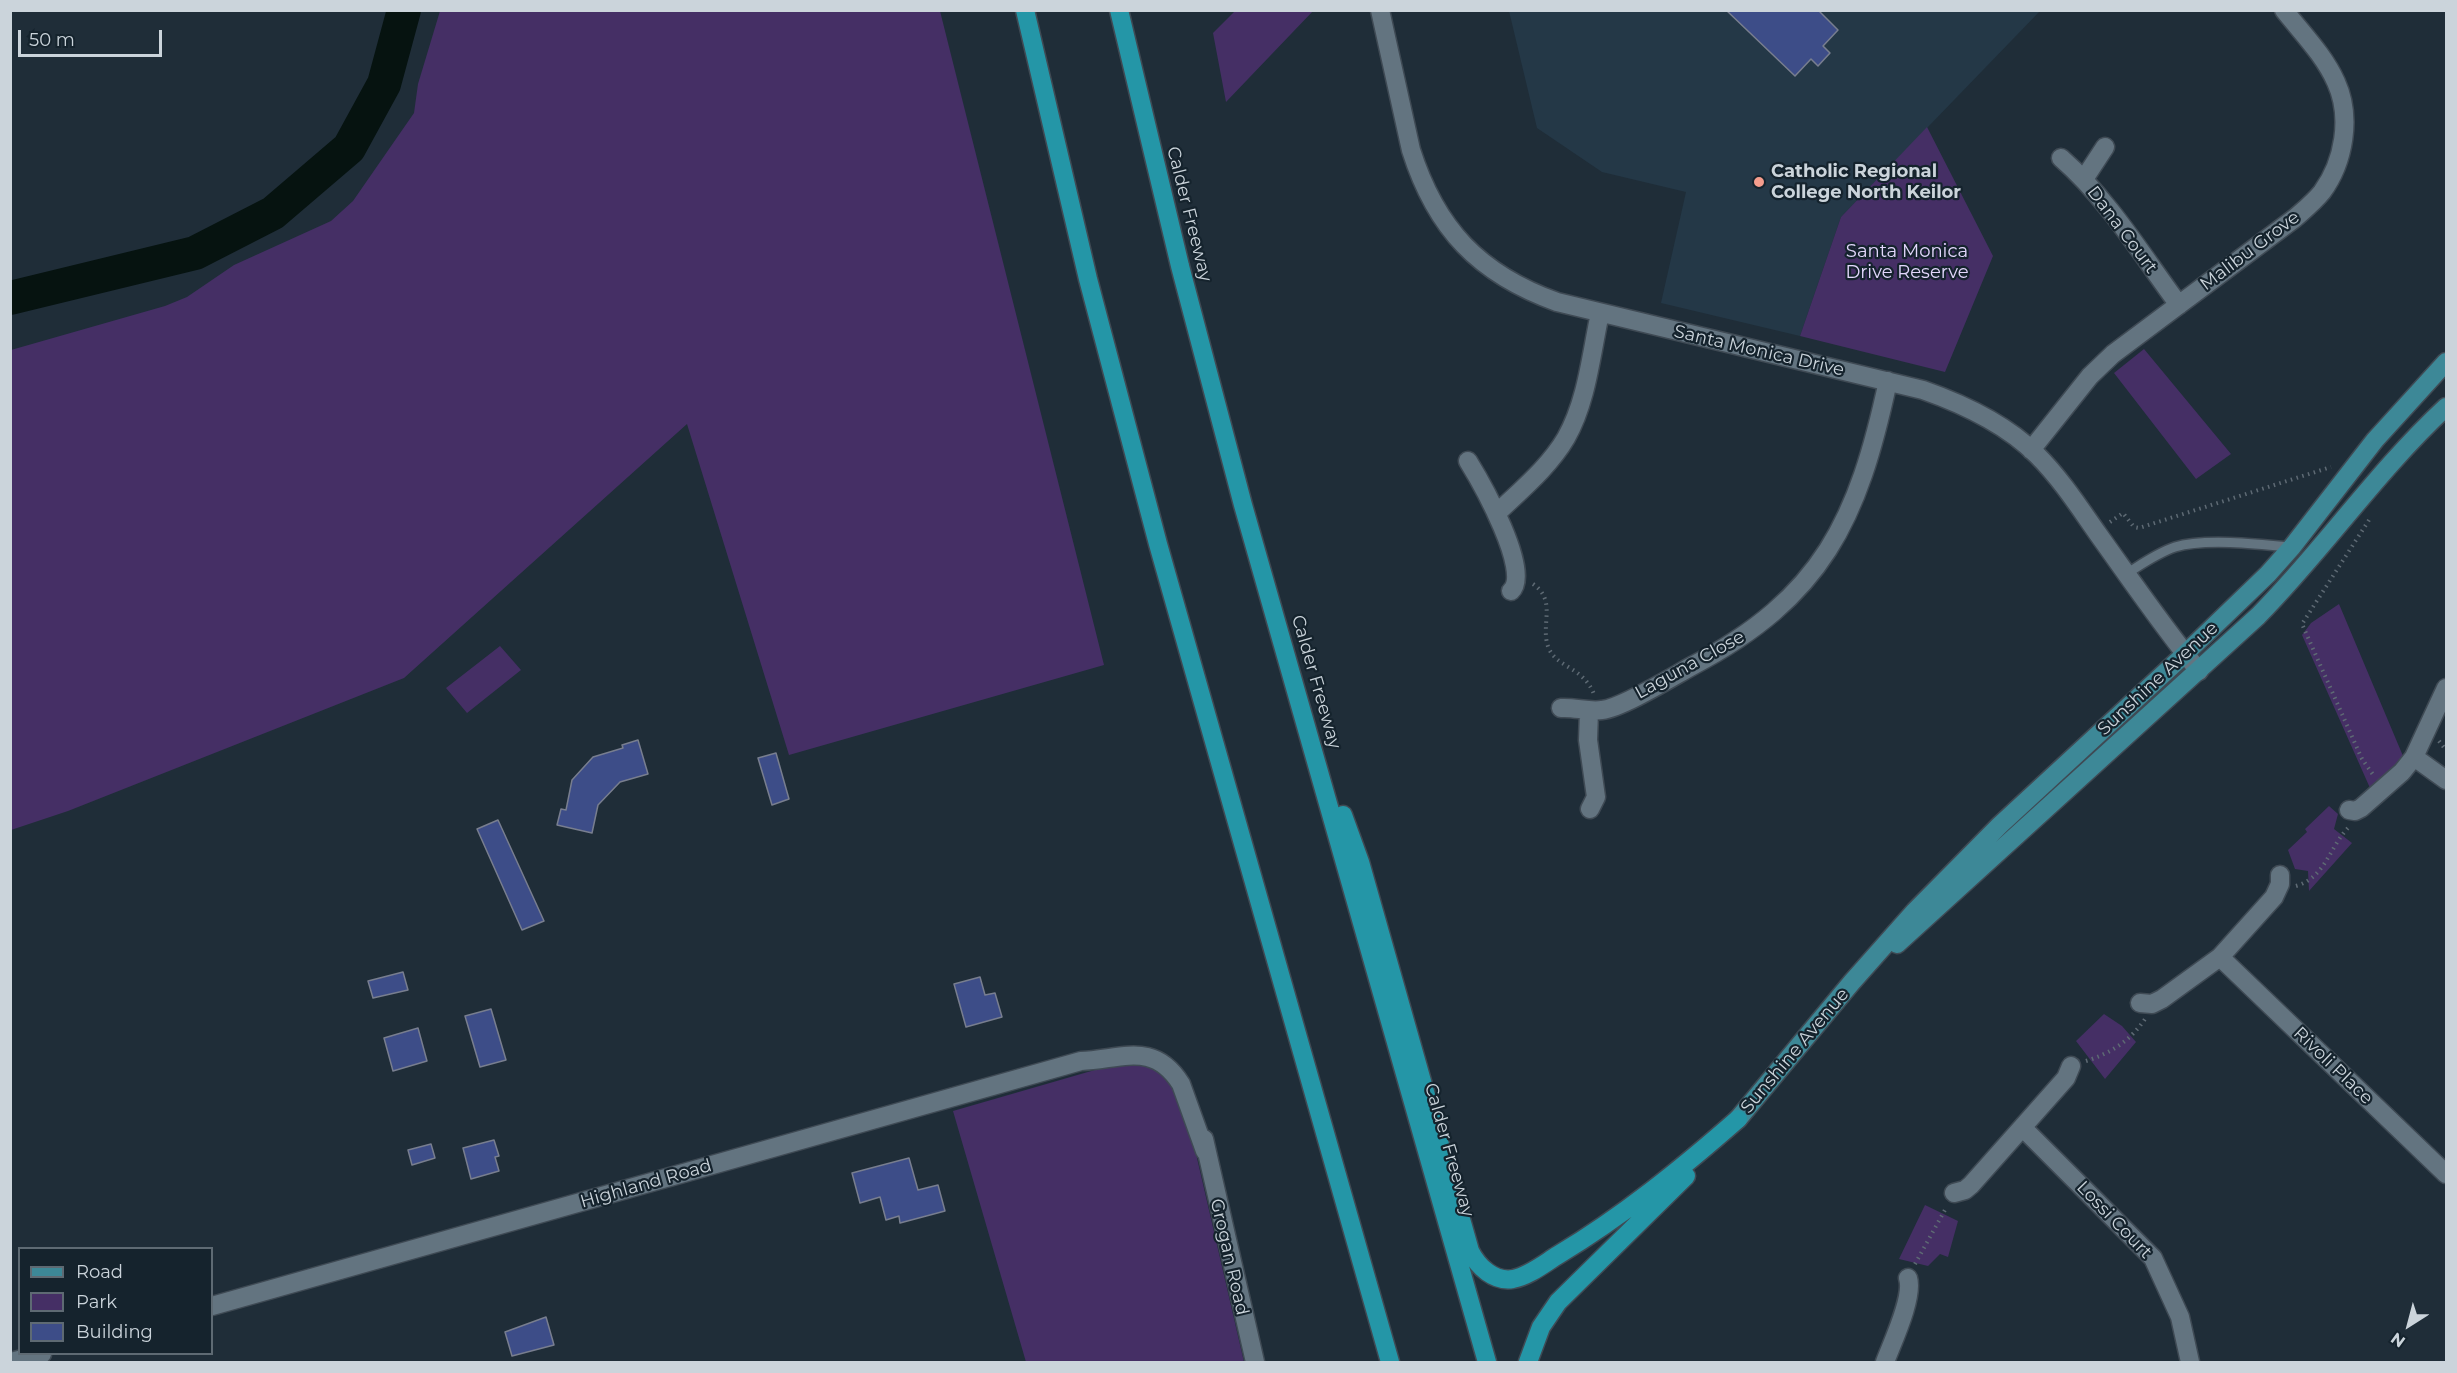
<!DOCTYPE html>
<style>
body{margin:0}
#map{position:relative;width:2457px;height:1373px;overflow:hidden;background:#1f2d38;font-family:Montserrat,sans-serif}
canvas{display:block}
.frame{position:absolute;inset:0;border:12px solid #cbd4db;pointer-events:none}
.legend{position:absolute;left:18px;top:1247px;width:195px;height:108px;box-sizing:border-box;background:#15232d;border:2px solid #5e6a73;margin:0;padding:8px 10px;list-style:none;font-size:18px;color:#cbd4db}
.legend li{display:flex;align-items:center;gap:12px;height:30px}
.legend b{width:30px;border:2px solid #5e6a73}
.north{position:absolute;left:2379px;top:1295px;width:60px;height:60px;-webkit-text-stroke:4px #15232d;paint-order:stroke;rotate:216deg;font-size:16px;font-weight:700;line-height:24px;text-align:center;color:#cbd4db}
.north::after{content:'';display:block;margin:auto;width:21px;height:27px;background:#cbd4db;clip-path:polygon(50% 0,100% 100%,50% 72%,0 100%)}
.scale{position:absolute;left:18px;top:30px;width:144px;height:27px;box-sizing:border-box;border:3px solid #cbd4db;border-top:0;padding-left:8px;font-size:18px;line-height:21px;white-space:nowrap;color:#cbd4db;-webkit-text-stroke:4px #15232d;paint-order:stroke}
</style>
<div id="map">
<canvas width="2457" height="1373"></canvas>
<div class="frame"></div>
<ul class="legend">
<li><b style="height:8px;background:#3d8897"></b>Road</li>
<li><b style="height:16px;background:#452f65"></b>Park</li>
<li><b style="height:16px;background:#3d4d88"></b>Building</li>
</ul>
<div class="north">N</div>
<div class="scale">50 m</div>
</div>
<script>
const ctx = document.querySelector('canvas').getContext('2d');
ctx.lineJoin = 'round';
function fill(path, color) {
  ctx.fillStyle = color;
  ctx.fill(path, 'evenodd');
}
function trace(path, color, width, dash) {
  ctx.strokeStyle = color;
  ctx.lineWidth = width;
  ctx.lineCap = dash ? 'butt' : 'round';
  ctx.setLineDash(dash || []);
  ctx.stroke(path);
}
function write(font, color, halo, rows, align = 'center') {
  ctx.font = font + ' Montserrat,sans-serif';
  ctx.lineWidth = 4.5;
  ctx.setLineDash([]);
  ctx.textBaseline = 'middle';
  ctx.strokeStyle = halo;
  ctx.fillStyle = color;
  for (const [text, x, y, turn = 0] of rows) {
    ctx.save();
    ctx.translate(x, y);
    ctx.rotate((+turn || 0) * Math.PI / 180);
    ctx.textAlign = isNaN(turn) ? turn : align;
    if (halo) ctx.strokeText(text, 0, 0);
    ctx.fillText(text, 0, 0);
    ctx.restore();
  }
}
fill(new Path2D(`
 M 1509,11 L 2040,11 L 1841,217 L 1800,336 L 1661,303 L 1686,192 L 1602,172 L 1537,128 Z`), '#243847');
fill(new Path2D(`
 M 440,11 L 940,11 L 1104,665 L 789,755 L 687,424 L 404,678 L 68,811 L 11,830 L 11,350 L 165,306 L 187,297 L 234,265 L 331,221 L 353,201 L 414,113 L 418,84 Z
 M 1235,11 L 1313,11 L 1226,102 L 1213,33 Z
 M 1927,127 L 1993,256 L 1945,372 L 1800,336 L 1841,217 Z
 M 2144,349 L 2231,454 L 2196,479 L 2114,373 Z
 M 2339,604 L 2403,756 L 2391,771 L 2370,788 L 2302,635 L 2311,623 Z
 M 500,646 L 521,670 L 467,713 L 446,688 Z
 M 2329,806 L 2338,814 L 2334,829 L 2352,843 L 2309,891 L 2308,871 L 2295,869 L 2288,850 L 2307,832 L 2305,829 Z
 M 2104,1014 L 2122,1026 L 2136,1042 L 2105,1079 L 2076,1041 Z
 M 1146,1060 L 1174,1083 L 1194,1145 L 1244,1362 L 1026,1362 L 953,1111 L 1112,1065 Z
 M 1925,1205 L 1958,1221 L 1948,1257 L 1940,1254 L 1928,1266 L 1899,1259 Z`), '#452f65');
trace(new Path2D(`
 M 10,298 L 195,253 L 273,213 L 349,148 L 384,84 L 404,10`), '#061310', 34);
const building = new Path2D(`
 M 1726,10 L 1818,10 L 1838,30 L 1823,46 L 1830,53 L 1818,66 L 1811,59 L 1795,76 Z
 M 638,740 L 648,774 L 620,782 L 598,805 L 592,833 L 557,825 L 561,809 L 566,810 L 572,780 L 593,757 L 623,748 L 622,745 Z
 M 776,753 L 789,799 L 772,805 L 758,758 Z
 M 498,820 L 544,921 L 522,930 L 477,829 Z
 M 403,972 L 408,990 L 373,998 L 368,981 Z
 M 980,977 L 985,995 L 995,993 L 1002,1017 L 966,1027 L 954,984 Z
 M 491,1009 L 506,1060 L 480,1067 L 465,1016 Z
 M 418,1028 L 427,1061 L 393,1071 L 384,1038 Z
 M 494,1140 L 499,1156 L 495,1157 L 499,1171 L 471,1179 L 463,1148 Z
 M 431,1144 L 435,1158 L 412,1165 L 408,1150 Z
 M 909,1158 L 918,1190 L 938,1185 L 945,1211 L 900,1223 L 899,1216 L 886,1220 L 880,1197 L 860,1203 L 852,1173 Z
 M 546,1317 L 554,1345 L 512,1356 L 505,1332 Z`);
fill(building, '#3d4d88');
trace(building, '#787e8f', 1.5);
const lane = new Path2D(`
 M 2126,574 C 2142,564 2157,553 2175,547 C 2204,538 2260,544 2290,547`);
const street = new Path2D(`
 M 1380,10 L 1411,150 C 1436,229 1479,274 1557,302 L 1923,390 C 1963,404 2006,424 2037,455 C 2061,479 2079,507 2098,534 C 2131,580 2163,627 2199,671
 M 2061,158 C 2108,199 2142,255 2179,305
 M 2084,179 L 2105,147
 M 2031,450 L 2090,376 L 2113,354 L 2295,218 C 2304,210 2314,202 2322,192 C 2344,162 2352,117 2336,82 C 2324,55 2302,33 2284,10
 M 1468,461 C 1481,482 1532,572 1511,591
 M 1497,513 C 1521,490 1549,467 1566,438 C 1587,401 1591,355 1600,313
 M 1561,708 C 1575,707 1588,712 1602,710 C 1622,708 1672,677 1692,666 C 1823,597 1858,520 1888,381
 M 1589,711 L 1588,740 L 1596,797 L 1590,809
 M 2414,757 L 2446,780
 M 2349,810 L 2355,811 L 2361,808 L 2402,772 L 2414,757 L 2446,688
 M 2220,957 L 2446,1174
 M 2140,1003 L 2152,1004 L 2162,999 L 2220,957 L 2274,897 L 2280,884 L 2280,875
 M 2023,1128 L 2153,1258 L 2180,1317 L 2190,1362
 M 1204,1139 L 1255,1362
 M 1954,1193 L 1965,1190 L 1971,1185 L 2066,1078 L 2071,1066
 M 212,1306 L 1081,1061 C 1123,1059 1154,1041 1181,1084 L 1205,1151
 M 11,1362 L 42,1354
 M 1885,1362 C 1892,1343 1914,1297 1908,1278`);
const primary = new Path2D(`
 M 1897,944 L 2258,616 C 2324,549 2377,471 2446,407
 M 1738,1119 L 1852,982 L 1915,911 L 2000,825 L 2185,654 L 2268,574 L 2292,547 L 2375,440 L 2446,362`);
const highway = new Path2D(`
 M 1025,10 L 1088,279 L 1158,544 L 1390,1362
 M 1119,10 L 1180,266 L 1243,505 L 1487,1362
 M 1343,815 L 1360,862 L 1470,1251 C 1478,1267 1494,1282 1513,1279 C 1529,1276 1545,1263 1558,1255 C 1623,1216 1681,1169 1738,1119
 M 1528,1362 L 1541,1327 L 1558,1302 L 1686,1176`);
trace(lane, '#3f4a54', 12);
trace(street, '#3f4a54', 21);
trace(primary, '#3f4a54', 21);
trace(highway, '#3f4a54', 21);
trace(new Path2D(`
 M 2369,520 L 2302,624 L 2362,759 L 2374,776
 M 2110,522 L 2123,513 L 2134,527 L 2139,528 L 2331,467
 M 1533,584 C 1558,601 1539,626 1549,649 C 1558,668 1583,667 1594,694
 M 2439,741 L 2446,750
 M 2296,886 C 2326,877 2329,847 2349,827
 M 2086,1061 C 2111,1053 2130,1041 2145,1019
 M 1915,1264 L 1946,1208`), '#5e6a74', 4, [1.5, 4.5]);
trace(lane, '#637480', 9);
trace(street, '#637480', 18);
trace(primary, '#3d8897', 18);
trace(highway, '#2496a7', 18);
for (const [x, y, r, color] of [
 [1759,182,6,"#f59d8d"]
]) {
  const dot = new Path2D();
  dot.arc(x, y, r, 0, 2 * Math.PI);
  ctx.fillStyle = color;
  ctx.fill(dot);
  trace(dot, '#15232d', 2);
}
write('bold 18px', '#cbd4db', '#15232d', [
 ["Catholic Regional",1771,172],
 ["College North Keilor",1771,193]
], 'left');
write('18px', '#cbd4db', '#15232d', [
 ["Calder Freeway",1189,214,76],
 ["Dana Court",2122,230,53],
 ["Malibu Grove",2250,251,-37],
 ["Santa Monica Drive",1759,351,13],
 ["Laguna Close",1690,665,-29],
 ["Sunshine Avenue",2158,679,-43],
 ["Calder Freeway",1316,682,74],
 ["Sunshine Avenue",1795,1051,-50],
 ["Rivoli Place",2333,1066,44],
 ["Calder Freeway",1449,1150,74],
 ["Highland Road",646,1184,-16],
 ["Lossi Court",2114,1220,46],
 ["Grogan Road",1229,1257,77]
]);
write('18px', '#e3d7fc', '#15232d', [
 ["Santa Monica",1907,252],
 ["Drive Reserve",1907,273]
]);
</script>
